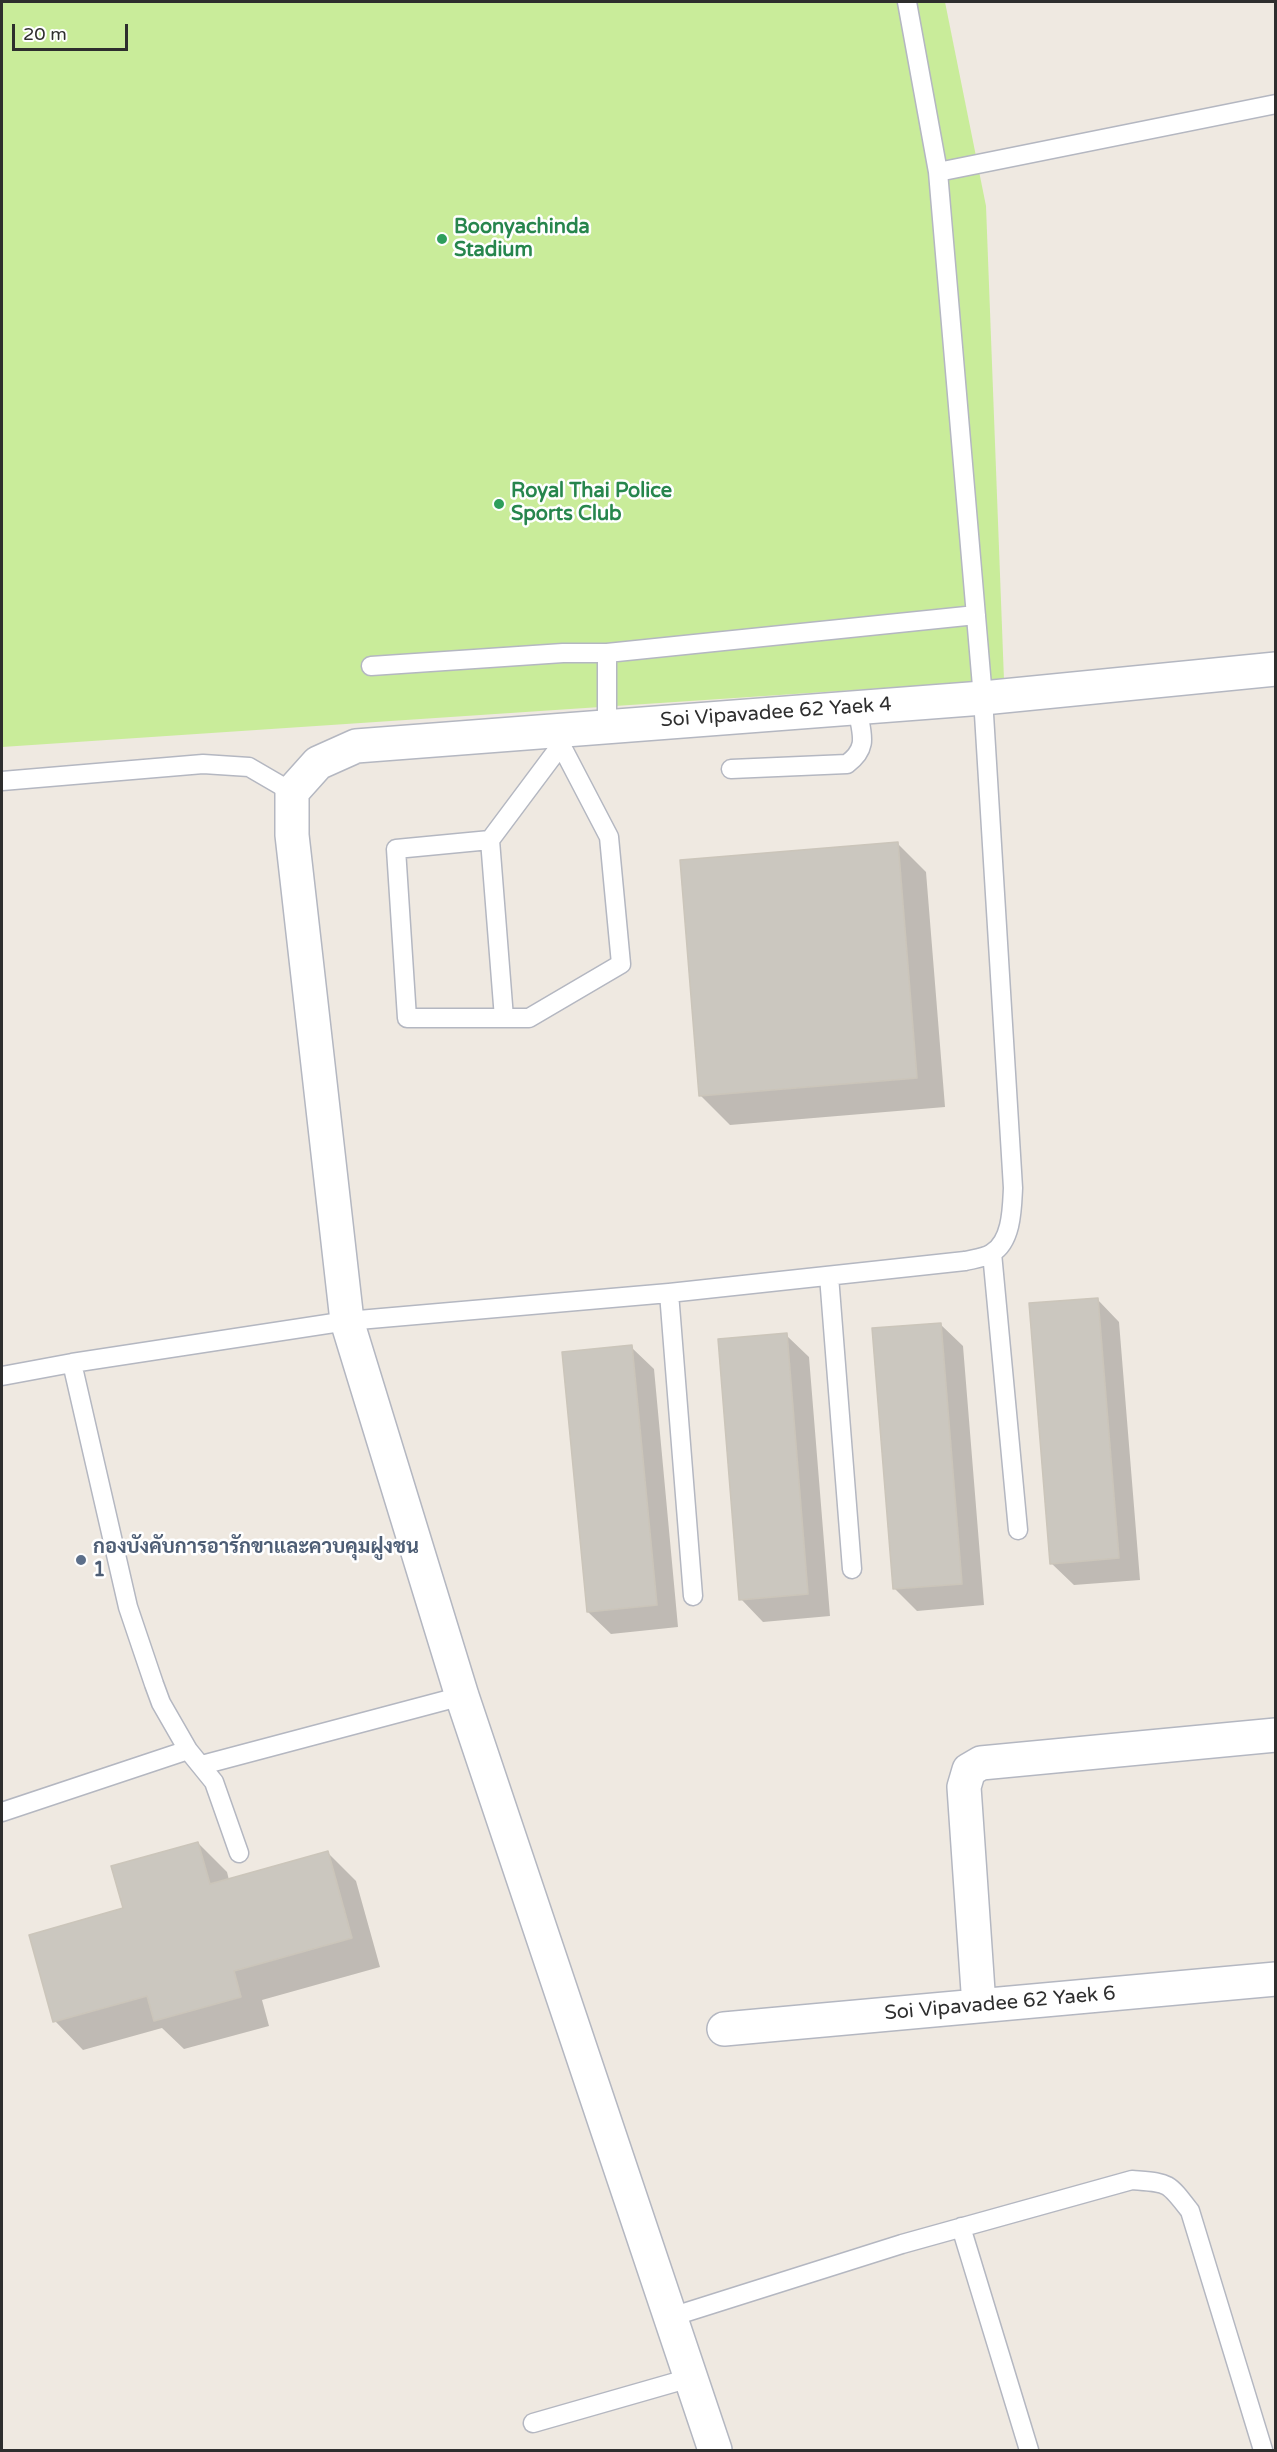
<!DOCTYPE html>
<meta charset="utf-8">
<style>
body{margin:0}
#map{position:relative;width:1277px;height:2452px;overflow:hidden;background:#efe9e1;font-family:"Varela Round",sans-serif}
canvas{display:block}
.frame{position:absolute;inset:0;border:3px solid #2e2e2e;pointer-events:none}
.scale{position:absolute;left:12px;top:24px;width:116px;height:27px;box-sizing:border-box;border:3px solid #2e2e2e;border-top:0;padding-left:8px;font-size:18px;line-height:21px;white-space:nowrap;color:#2e2e2e;-webkit-text-stroke:4px #fff;paint-order:stroke}
</style>
<div id="map">
<canvas width="1277" height="2452"></canvas>
<div class="frame"></div>
<div class="scale">20 m</div>
</div>
<script>
const ctx = document.querySelector('canvas').getContext('2d');
ctx.lineJoin = 'round';
function fill(path, color) {
  ctx.fillStyle = color;
  ctx.fill(path, 'evenodd');
}
function trace(path, color, width, dash) {
  ctx.strokeStyle = color;
  ctx.lineWidth = width;
  ctx.lineCap = dash ? 'butt' : 'round';
  ctx.setLineDash(dash || []);
  ctx.stroke(path);
}
function write(font, color, halo, rows, align = 'center') {
  ctx.font = font + ' "Varela Round",Sarabun,sans-serif';
  ctx.lineWidth = 5;
  ctx.setLineDash([]);
  ctx.textBaseline = 'middle';
  ctx.strokeStyle = halo;
  ctx.fillStyle = color;
  for (const [text, x, y, turn = 0] of rows) {
    ctx.save();
    ctx.translate(x, y);
    ctx.rotate((+turn || 0) * Math.PI / 180);
    ctx.textAlign = isNaN(turn) ? turn : align;
    if (halo) ctx.strokeText(text, 0, 0);
    ctx.fillText(text, 0, 0);
    ctx.restore();
  }
}
fill(new Path2D(`
 M 2,2 L 945,2 L 986,206 L 1004,680 L 2,747 Z`), '#c9ec9a');
fill(new Path2D(`
 M 897,843 L 926,872 L 945,1107 L 730,1125 L 701,1096 Z
 M 1097,1299 L 1119,1322 L 1140,1580 L 1074,1585 L 1051,1563 Z
 M 940,1324 L 963,1346 L 984,1605 L 917,1611 L 895,1589 Z
 M 786,1335 L 809,1357 L 830,1616 L 763,1622 L 741,1599 Z
 M 631,1347 L 654,1369 L 678,1627 L 611,1634 L 588,1612 Z
 M 198,1843 L 227,1872 L 229,1880 L 328,1853 L 356,1881 L 380,1967 L 262,2000 L 269,2026 L 184,2049 L 162,2028 L 83,2050 L 55,2021 L 125,1909 Z`), '#0003');
const building = new Path2D(`
 M 898,842 L 917,1078 L 699,1096 L 680,860 Z
 M 1098,1298 L 1119,1558 L 1050,1564 L 1029,1303 Z
 M 941,1323 L 962,1584 L 893,1589 L 872,1328 Z
 M 787,1333 L 808,1594 L 739,1600 L 718,1339 Z
 M 632,1345 L 657,1605 L 587,1612 L 562,1352 Z
 M 198,1842 L 210,1884 L 328,1851 L 352,1938 L 234,1971 L 241,1997 L 154,2021 L 147,1996 L 53,2022 L 29,1935 L 123,1908 L 111,1866 Z`);
fill(building, '#cbc7bf');
trace(building, '#cbc5ba', 1.5);
const lane = new Path2D(`
 M 938,172 L 1276,104
 M 371,666 L 563,653 L 607,653 L 976,615
 M 607,726 L 607,653
 M 556,730 L 561,745 L 609,837 L 621,964 L 529,1018 L 407,1018 L 396,849 L 490,840 L 561,745
 M 731,769 L 847,764 C 870,747 861,733 857,707
 M 2,781 L 203,764 L 249,767 L 292,792
 M 490,840 L 504,1018
 M 992,1253 L 1018,1530
 M 829,1276 L 852,1569
 M 669,1293 L 693,1596
 M 72,1363 L 128,1607 L 154,1684 L 161,1703 L 188,1750 L 214,1782 L 239,1853
 M 2,1376 L 72,1363 L 347,1321 L 669,1293 L 965,1261 C 973,1259 985,1258 992,1253 C 1012,1241 1012,1208 1013,1188 L 983,698 L 938,172 L 907,2
 M 202,1765 L 462,1696
 M 2,1812 L 188,1750
 M 961,2227 L 1029,2450
 M 671,2317 L 902,2244 L 1132,2180 C 1169,2183 1167,2181 1190,2211 L 1263,2450
 M 533,2423 L 690,2378`);
const street = new Path2D(`
 M 979,2006 L 964,1787 L 969,1770 L 981,1763 L 1276,1735
 M 724,2029 L 1276,1979
 M 715,2450 L 462,1696 L 347,1321 L 292,835 L 292,792 L 318,763 L 356,746 L 983,698 L 1276,669`);
trace(lane, '#b4b7c1', 21);
trace(street, '#b4b7c1', 36);
trace(lane, '#fff', 18);
trace(street, '#fff', 33);
for (const [x, y, r, color] of [
 [442,239,6,"#2e9e5b"],
 [499,504,6,"#2e9e5b"],
 [81,1560,6,"#5c6f8a"]
]) {
  const dot = new Path2D();
  dot.arc(x, y, r, 0, 2 * Math.PI);
  ctx.fillStyle = color;
  ctx.fill(dot);
  trace(dot, '#fff', 2);
}
write('bold 20px', '#27864d', '#fff', [
 ["Boonyachinda",454,228],
 ["Stadium",454,251],
 ["Royal Thai Police",511,492],
 ["Sports Club",511,515]
], 'left');
write('20px', '#2e2e2e', '#fff', [
 ["Soi Vipavadee 62 Yaek 4",776,713,-4],
 ["Soi Vipavadee 62 Yaek 6",1000,2004,-5]
]);
write('bold 20px', '#4e5e75', '#fff', [
 ["กองบังคับการอารักขาและควบคุมฝูงชน",93,1548],
 ["1",93,1571]
], 'left');
</script>
